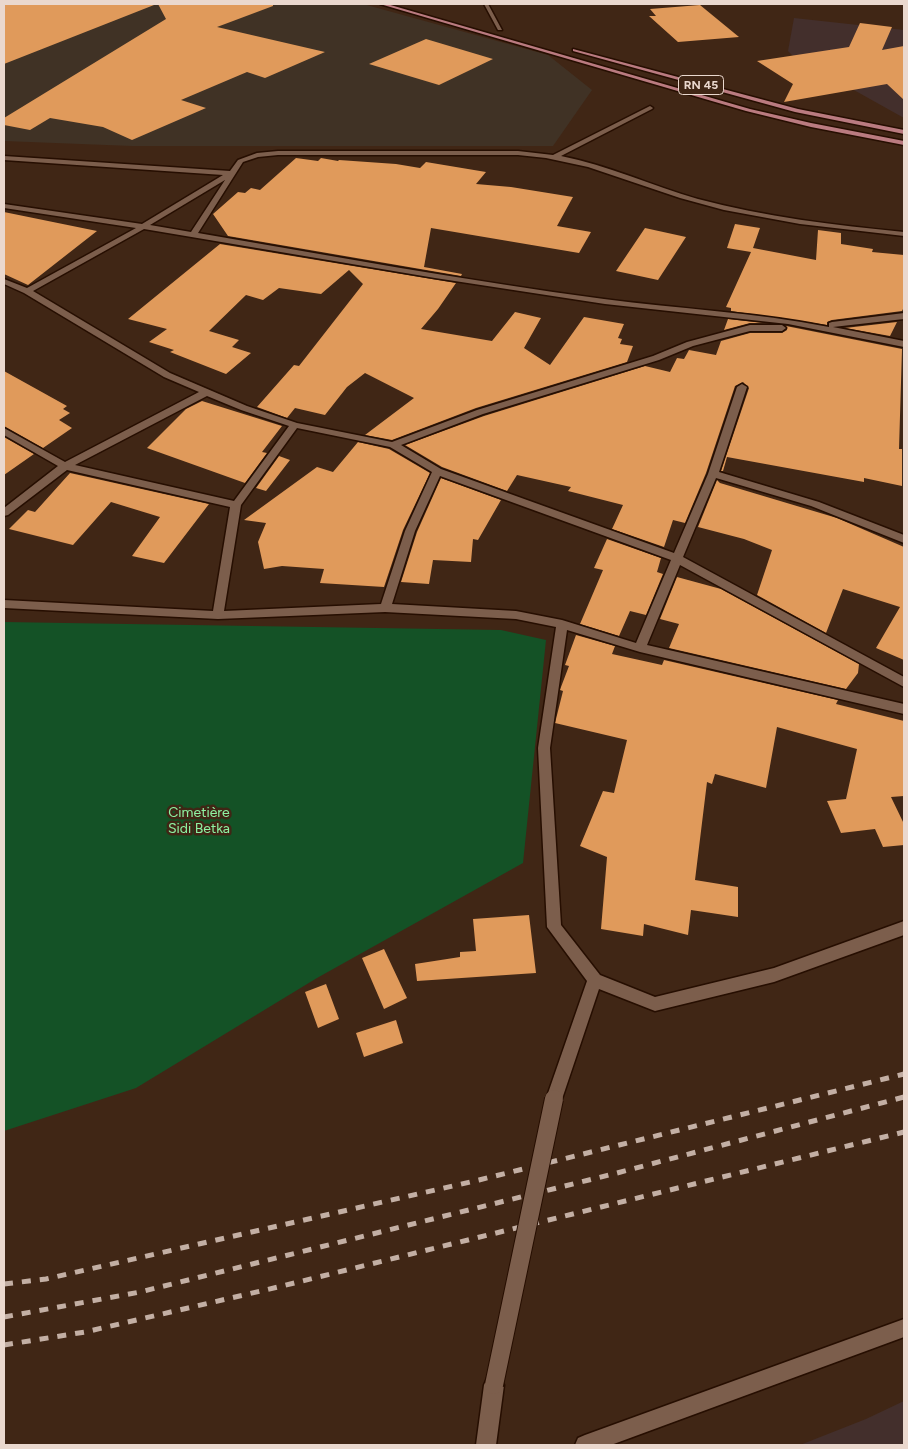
<!DOCTYPE html>
<meta charset="utf-8">
<style>
body{margin:0}
#map{position:relative;width:908px;height:1449px;overflow:hidden;background:#402615;font-family:Figtree,sans-serif}
canvas{display:block}
.frame{position:absolute;inset:0;border:5px solid #ead8ce;pointer-events:none}
</style>
<div id="map">
<canvas width="908" height="1449"></canvas>
<div class="frame"></div>
</div>
<script>
const ctx = document.querySelector('canvas').getContext('2d');
ctx.lineJoin = 'round';
function fill(path, color) {
  ctx.fillStyle = color;
  ctx.fill(path, 'evenodd');
}
function trace(path, color, width, dash) {
  ctx.strokeStyle = color;
  ctx.lineWidth = width;
  ctx.lineCap = dash ? 'butt' : 'round';
  ctx.setLineDash(dash || []);
  ctx.stroke(path);
}
function write(font, color, halo, rows, align = 'center') {
  ctx.font = font + ' Figtree,sans-serif';
  ctx.lineWidth = 5;
  ctx.setLineDash([]);
  ctx.textBaseline = 'middle';
  ctx.strokeStyle = halo;
  ctx.fillStyle = color;
  for (const [text, x, y, turn = 0] of rows) {
    ctx.save();
    ctx.translate(x, y);
    ctx.rotate((+turn || 0) * Math.PI / 180);
    ctx.textAlign = isNaN(turn) ? turn : align;
    if (halo) ctx.strokeText(text, 0, 0);
    ctx.fillText(text, 0, 0);
    ctx.restore();
  }
}
fill(new Path2D(`
 M 794,18 L 904,30 L 904,118 L 793,56 L 788,51 Z
 M 904,1401 L 904,1445 L 800,1445 L 866,1419 Z`), '#432f2c');
fill(new Path2D(`
 M 4,4 L 363,4 L 548,55 L 592,90 L 553,146 L 132,146 L 4,141 Z`), '#403225');
fill(new Path2D(`
 M 4,622 L 501,630 L 546,640 L 523,863 L 317,978 L 136,1088 L 4,1131 Z`), '#145226');
fill(new Path2D(`
 M 4,4 L 154,4 L 154,5 L 4,64 Z
 M 158,4 L 273,4 L 273,6 L 217,27 L 325,52 L 265,78 L 247,72 L 181,100 L 206,108 L 132,140 L 103,127 L 50,118 L 30,130 L 4,125 L 4,118 L 166,19 Z
 M 700,5 L 739,37 L 678,42 L 649,16 L 656,16 L 650,9 Z
 M 860,23 L 892,27 L 882,50 L 904,46 L 904,100 L 887,84 L 784,102 L 793,84 L 757,61 L 849,47 Z
 M 426,39 L 493,59 L 439,85 L 369,64 Z
 M 296,158 L 318,161 L 321,158 L 338,161 L 339,160 L 396,164 L 420,168 L 426,162 L 486,172 L 476,184 L 511,187 L 573,197 L 557,226 L 591,232 L 579,253 L 431,228 L 424,267 L 462,274 L 461,276 L 228,236 L 213,214 L 238,192 L 245,193 L 251,188 L 260,190 Z
 M 4,212 L 97,231 L 28,285 L 4,274 Z
 M 735,224 L 760,228 L 753,248 L 816,260 L 818,230 L 841,233 L 841,244 L 873,249 L 872,252 L 904,255 L 904,307 L 902,311 L 832,320 L 827,322 L 827,325 L 731,311 L 731,308 L 726,307 L 751,252 L 727,248 Z
 M 645,228 L 686,237 L 658,280 L 616,271 Z
 M 220,244 L 456,283 L 438,309 L 421,329 L 492,341 L 515,312 L 541,318 L 524,348 L 550,365 L 584,317 L 624,324 L 618,338 L 622,339 L 620,344 L 633,346 L 627,362 L 476,408 L 392,440 L 365,435 L 414,398 L 365,373 L 347,387 L 325,415 L 295,408 L 287,418 L 257,407 L 294,365 L 299,366 L 363,284 L 349,270 L 321,294 L 279,288 L 263,300 L 246,295 L 209,331 L 239,340 L 232,347 L 251,353 L 226,374 L 170,352 L 174,350 L 149,342 L 167,329 L 128,319 Z
 M 728,319 L 763,323 L 750,323 L 724,330 Z
 M 897,322 L 890,336 L 845,328 Z
 M 786,326 L 902,349 L 899,449 L 902,449 L 902,486 L 864,478 L 864,482 L 727,457 L 723,471 L 721,471 L 749,388 L 743,382 L 735,386 L 706,473 L 685,523 L 673,520 L 664,547 L 612,529 L 623,505 L 568,491 L 571,487 L 517,475 L 507,491 L 442,467 L 405,445 L 484,416 L 645,366 L 670,372 L 677,358 L 684,359 L 689,350 L 716,355 L 721,341 L 750,333 L 782,333 L 787,330 Z
 M 4,371 L 67,406 L 63,409 L 70,413 L 59,420 L 72,428 L 43,448 L 4,426 Z
 M 202,401 L 282,426 L 262,452 L 267,453 L 245,483 L 147,448 L 186,409 Z
 M 4,437 L 34,454 L 4,475 Z
 M 358,442 L 389,449 L 430,473 L 403,530 L 384,587 L 320,583 L 324,569 L 282,566 L 264,569 L 258,542 L 266,523 L 244,520 L 317,467 L 333,472 Z
 M 279,456 L 290,460 L 266,491 L 256,488 Z
 M 70,473 L 209,504 L 164,563 L 132,556 L 160,517 L 111,502 L 73,545 L 9,529 L 28,510 L 35,512 Z
 M 441,478 L 501,500 L 478,540 L 473,539 L 471,562 L 433,560 L 429,584 L 401,582 L 417,532 Z
 M 717,480 L 720,483 L 837,518 L 904,547 L 904,660 L 876,648 L 900,607 L 843,589 L 826,633 L 757,595 L 772,550 L 744,539 L 698,527 Z
 M 607,539 L 661,558 L 657,572 L 663,574 L 646,615 L 630,611 L 619,636 L 580,624 L 603,570 L 594,568 Z
 M 677,577 L 721,589 L 859,664 L 858,673 L 846,689 L 669,648 L 679,624 L 660,619 Z
 M 576,635 L 615,646 L 612,654 L 662,665 L 664,660 L 838,700 L 836,704 L 904,721 L 904,796 L 891,797 L 904,824 L 904,845 L 883,847 L 875,829 L 841,833 L 827,801 L 846,799 L 857,749 L 777,727 L 766,788 L 715,774 L 712,784 L 707,782 L 695,880 L 738,887 L 738,917 L 691,910 L 688,935 L 644,924 L 643,936 L 601,929 L 607,857 L 580,846 L 603,791 L 614,793 L 627,740 L 555,723 L 563,691 L 560,690 L 561,687 L 569,666 L 565,665 Z
 M 529,915 L 536,973 L 417,981 L 415,964 L 460,957 L 460,952 L 476,951 L 473,919 Z
 M 384,949 L 407,998 L 384,1009 L 362,958 Z
 M 326,984 L 339,1019 L 318,1028 L 305,992 Z
 M 396,1020 L 403,1043 L 364,1057 L 356,1033 Z`), '#e09a5b');
const street = new Path2D(`
 M 484,4 L 488,4 L 502,30 L 498,30 Z
 M 650,106 L 653,108 L 652,109 L 561,156 C 608,165 652,186 698,199 C 765,217 835,225 904,232 L 904,236 L 800,224 L 724,210 L 680,198 L 588,167 L 546,158 L 518,155 L 278,155 L 258,157 L 243,162 L 198,233 C 333,256 468,281 604,299 C 679,309 755,312 829,327 L 829,323 L 832,322 L 904,313 L 904,319 L 833,327 L 904,341 L 904,347 L 788,324 L 605,304 L 435,278 L 144,229 L 33,291 L 170,373 L 247,406 L 297,423 L 392,442 L 477,410 L 653,356 L 687,342 L 750,325 L 782,325 L 786,328 L 782,331 L 750,331 L 693,346 L 659,360 L 483,414 L 401,445 L 441,469 L 674,553 L 708,474 L 737,387 L 742,384 L 747,387 L 719,472 L 819,502 L 904,535 L 904,543 L 811,506 L 716,478 L 683,557 L 904,677 L 904,687 L 680,565 L 647,645 L 904,704 L 904,714 L 640,652 L 567,630 L 550,748 L 561,925 L 600,975 L 655,997 L 774,968 L 904,921 L 904,935 L 774,982 L 655,1011 L 599,989 L 562,1099 L 560,1105 L 554,1107 L 548,1105 L 546,1099 L 587,981 L 547,927 L 538,748 L 556,627 L 516,619 L 385,612 L 218,619 L 4,608 L 4,600 L 213,611 L 230,507 L 67,470 L 8,515 L 4,516 L 4,508 L 58,466 L 4,435 L 4,428 L 65,462 L 199,392 L 164,377 L 24,293 L 4,284 L 4,279 L 27,288 L 136,228 L 4,208 L 4,204 L 142,224 L 223,175 L 4,160 L 4,156 L 230,171 L 238,160 L 257,153 L 278,151 L 518,151 L 553,155 ZM 225,180 L 191,232 L 150,225 ZM 207,396 L 241,410 L 289,426 L 234,501 L 75,465 ZM 297,428 L 390,447 L 432,472 L 405,531 L 381,604 L 224,611 L 241,505 ZM 440,476 L 671,560 L 636,643 L 562,620 L 516,611 L 392,604 L 415,531 Z
 M 904,1319 L 904,1337 L 611,1445 L 575,1445 L 578,1438 L 585,1435 Z
 M 494,1375 L 501,1378 L 504,1385 L 496,1445 L 476,1445 L 484,1385 L 487,1378 Z`);
const primary = new Path2D(`
 M 380,4 L 387,4 L 750,109 L 811,123 L 904,141 L 904,145 L 811,127 L 746,111 Z
 M 573,49 L 798,109 L 904,130 L 904,134 L 795,112 L 573,51 Z`);
trace(street, '#260e01', 3);
trace(primary, '#260e01', 3);
fill(street, '#7c5e4c');
fill(primary, '#ba7b80');
trace(new Path2D(`
 M 4,1284 L 46,1279 L 479,1180 L 904,1074
 M 4,1317 L 140,1292 L 617,1173 L 904,1097
 M 4,1345 L 85,1332 L 278,1287 L 904,1132`), '#c3afa4', 5, [9, 9]);
const streetBridge = new Path2D(`
 M 494,1385 L 554,1099`);
trace(streetBridge, '#260e01', 20, []);
trace(streetBridge, '#7c5e4c', 18);
for (const [x, y, w] of [
 [701,85,45]
]) {
  const box = new Path2D();
  box.roundRect(x - w / 2, y - 9.5, w, 19, 4);
  ctx.fillStyle = '#402615';
  ctx.fill(box);
  trace(box, '#ead8ce', 1);
}
write('bold 12px', '#ead8ce', null, [
 ["RN 45",701,85]
]);
write('14px', '#8ef3a3', '#402615', [
 ["Cimetière",199,813],
 ["Sidi Betka",199,829]
]);
</script>
